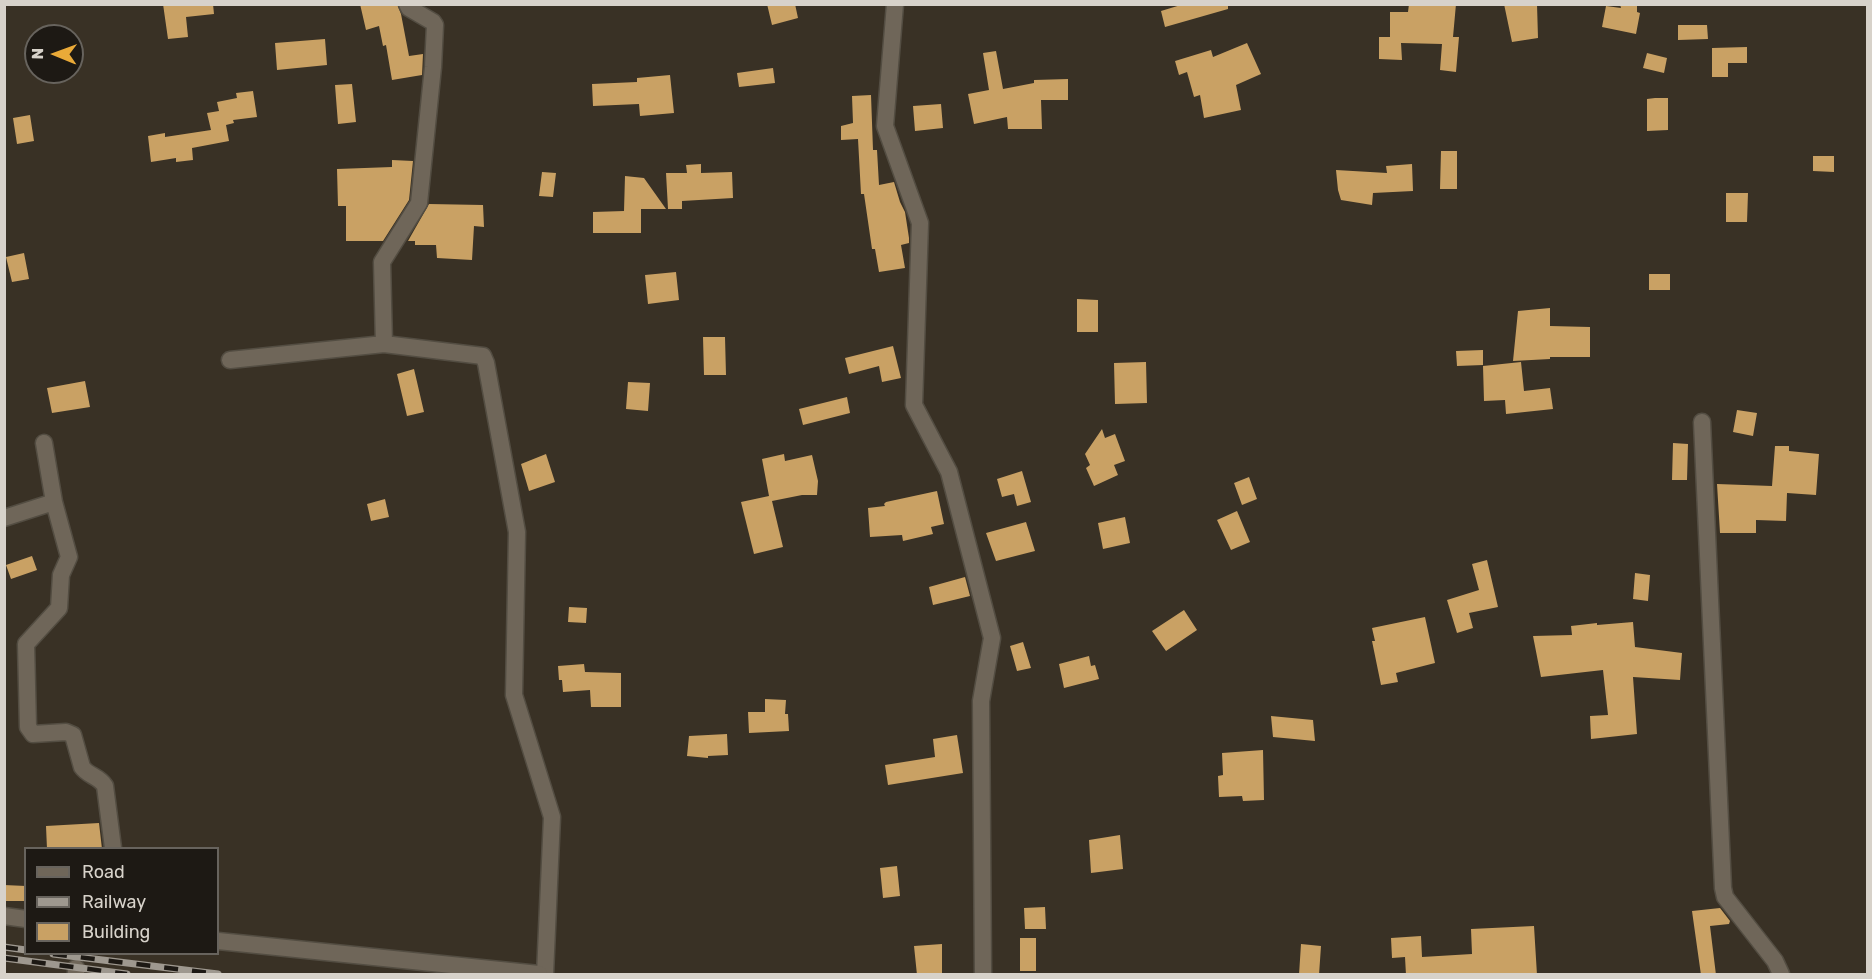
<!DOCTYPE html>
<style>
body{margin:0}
#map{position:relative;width:1872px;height:979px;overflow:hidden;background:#393125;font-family:Rubik,sans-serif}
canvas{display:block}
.frame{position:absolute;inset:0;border:6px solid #d7d2ca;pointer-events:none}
.legend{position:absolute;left:24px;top:847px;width:195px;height:108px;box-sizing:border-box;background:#1d1914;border:2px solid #67635d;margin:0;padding:8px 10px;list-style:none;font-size:18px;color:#d7d2ca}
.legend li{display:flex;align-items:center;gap:12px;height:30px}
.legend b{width:30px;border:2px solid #67635d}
.north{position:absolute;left:24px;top:24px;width:60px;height:60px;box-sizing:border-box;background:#1d1914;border:2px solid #67635d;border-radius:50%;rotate:271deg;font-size:16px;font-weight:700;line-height:24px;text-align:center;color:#d7d2ca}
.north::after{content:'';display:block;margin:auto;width:21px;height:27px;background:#eaaa38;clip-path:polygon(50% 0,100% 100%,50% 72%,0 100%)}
</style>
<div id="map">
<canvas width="1872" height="979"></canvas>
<div class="frame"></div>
<ul class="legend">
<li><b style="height:8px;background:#6f6659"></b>Road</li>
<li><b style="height:8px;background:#9e988f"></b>Railway</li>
<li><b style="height:16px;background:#c9a164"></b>Building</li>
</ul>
<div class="north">N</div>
</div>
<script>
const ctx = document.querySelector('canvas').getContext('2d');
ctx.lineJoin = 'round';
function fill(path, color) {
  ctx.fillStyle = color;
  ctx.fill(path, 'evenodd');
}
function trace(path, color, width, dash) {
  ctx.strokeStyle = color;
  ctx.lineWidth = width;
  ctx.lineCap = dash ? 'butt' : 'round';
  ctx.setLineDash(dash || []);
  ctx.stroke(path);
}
fill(new Path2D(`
 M 163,4 L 213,4 L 214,14 L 186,17 L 188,37 L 168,39 Z
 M 360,4 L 397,4 L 401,14 L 409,56 L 423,54 L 422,75 L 392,80 L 386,45 L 383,46 L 379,26 L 366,30 Z
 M 767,4 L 795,4 L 798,18 L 772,25 Z
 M 1184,4 L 1228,4 L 1228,9 L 1165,27 L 1161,11 Z
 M 1409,4 L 1456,4 L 1453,37 L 1459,37 L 1456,72 L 1440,70 L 1442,44 L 1401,43 L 1402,60 L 1379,59 L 1379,37 L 1390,37 L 1390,12 L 1408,12 Z
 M 1504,4 L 1537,4 L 1538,38 L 1512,42 Z
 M 1620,4 L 1637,4 L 1637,12 L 1640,13 L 1636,34 L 1602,27 L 1606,6 L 1621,8 Z
 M 1678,25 L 1707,25 L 1708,39 L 1678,40 Z
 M 325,39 L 327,65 L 277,70 L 275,43 Z
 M 1247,43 L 1261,74 L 1236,85 L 1241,110 L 1204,118 L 1200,95 L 1194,97 L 1187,72 L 1179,75 L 1175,61 L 1211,50 L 1213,57 Z
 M 1747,47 L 1747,63 L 1728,63 L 1728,77 L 1712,77 L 1712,48 Z
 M 996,51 L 1003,89 L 1034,83 L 1034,80 L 1068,79 L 1068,100 L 1041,100 L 1042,129 L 1008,129 L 1007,117 L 974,124 L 968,94 L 989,90 L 983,53 Z
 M 1647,53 L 1667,58 L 1664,73 L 1643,68 Z
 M 773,68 L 775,83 L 739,87 L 737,73 Z
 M 670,75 L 674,113 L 640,116 L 639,104 L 593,106 L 592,84 L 637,82 L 637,78 Z
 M 352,84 L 356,122 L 338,124 L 335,85 Z
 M 253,91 L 257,117 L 233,120 L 234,123 L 226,125 L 229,141 L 192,148 L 193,160 L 176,162 L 176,158 L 151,162 L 148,136 L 165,133 L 165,137 L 211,130 L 207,113 L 219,111 L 217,102 L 237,98 L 236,93 Z
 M 871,95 L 873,150 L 877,150 L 879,185 L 894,182 L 900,202 L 905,212 L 909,238 L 909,243 L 901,245 L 905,268 L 879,272 L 875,249 L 872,249 L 864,194 L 861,194 L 858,139 L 841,140 L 841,126 L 853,123 L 852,96 Z
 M 1655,98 L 1668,98 L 1668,130 L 1647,131 L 1647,99 Z
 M 941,104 L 943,128 L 915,131 L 913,106 Z
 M 30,115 L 34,141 L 17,144 L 13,118 Z
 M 1441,151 L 1457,151 L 1457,189 L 1440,189 Z
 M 1813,156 L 1834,156 L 1834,172 L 1813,171 Z
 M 392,160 L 413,161 L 409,200 L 383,241 L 346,241 L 346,206 L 338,206 L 337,169 L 392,167 Z
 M 701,164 L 701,173 L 732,172 L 733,198 L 682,201 L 682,209 L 668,209 L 666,173 L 687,173 L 686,165 Z
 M 1412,164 L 1413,191 L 1373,193 L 1372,205 L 1341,200 L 1338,190 L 1336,170 L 1387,173 L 1386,166 Z
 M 542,172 L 556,173 L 553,197 L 539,196 Z
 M 625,176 L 644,178 L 666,209 L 641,209 L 641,233 L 593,233 L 593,212 L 624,211 Z
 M 1726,193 L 1748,193 L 1747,222 L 1726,222 Z
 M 429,204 L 483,205 L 484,227 L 474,226 L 472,260 L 437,258 L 436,245 L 415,245 L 415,241 L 408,241 Z
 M 24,253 L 29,279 L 12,282 L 6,257 Z
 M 676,272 L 679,300 L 648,304 L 645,275 Z
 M 1649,274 L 1670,274 L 1670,290 L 1649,290 Z
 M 1077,299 L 1098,300 L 1098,332 L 1077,332 Z
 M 1550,308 L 1550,326 L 1590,327 L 1590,357 L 1550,357 L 1550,359 L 1513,361 L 1518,311 Z
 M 703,337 L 725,337 L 726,375 L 704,375 Z
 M 893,346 L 901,378 L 882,382 L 879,366 L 849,374 L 845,358 Z
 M 1483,350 L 1483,365 L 1457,366 L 1456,351 Z
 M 1146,362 L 1147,403 L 1115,404 L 1114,363 Z
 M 1521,362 L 1524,391 L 1550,388 L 1553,409 L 1506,414 L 1505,400 L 1484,401 L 1483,366 Z
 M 414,369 L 424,412 L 407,416 L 397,374 Z
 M 85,381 L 90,407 L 52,413 L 47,388 Z
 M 628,382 L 650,383 L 648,411 L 626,409 Z
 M 847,397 L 850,413 L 803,425 L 799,409 Z
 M 1737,410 L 1757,413 L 1753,436 L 1733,432 Z
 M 1102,429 L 1105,438 L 1115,434 L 1125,461 L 1114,465 L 1118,475 L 1094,486 L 1086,468 L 1090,465 L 1085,454 Z
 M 1673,443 L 1688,444 L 1687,480 L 1672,480 Z
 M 1775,446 L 1789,446 L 1789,451 L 1819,454 L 1816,495 L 1787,493 L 1786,521 L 1756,520 L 1756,533 L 1720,533 L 1717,484 L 1772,486 Z
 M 546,454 L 555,482 L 529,491 L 521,464 Z
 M 784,454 L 785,461 L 812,455 L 818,481 L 817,495 L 802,495 L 772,501 L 783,547 L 754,554 L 741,502 L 769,496 L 762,459 Z
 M 1022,471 L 1031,502 L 1017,506 L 1014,494 L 1002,497 L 997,479 Z
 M 1249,477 L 1257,499 L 1242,505 L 1234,483 Z
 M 937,491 L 944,524 L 931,527 L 933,534 L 903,541 L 902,535 L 870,537 L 868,508 L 885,506 L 884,504 L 886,502 Z
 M 385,499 L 389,517 L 371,521 L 367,504 Z
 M 1237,511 L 1250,542 L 1231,550 L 1217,520 Z
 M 1125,517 L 1130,543 L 1103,549 L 1098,523 Z
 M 1026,522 L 1035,551 L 996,561 L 986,533 Z
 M 32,556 L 37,570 L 11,579 L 6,565 Z
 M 1487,560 L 1498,607 L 1469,613 L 1473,628 L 1457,633 L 1447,600 L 1479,590 L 1472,564 Z
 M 1635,573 L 1650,575 L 1648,601 L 1633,599 Z
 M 965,577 L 970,596 L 933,605 L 929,587 Z
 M 569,607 L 587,608 L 586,623 L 568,622 Z
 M 1184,610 L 1197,630 L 1166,651 L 1152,631 Z
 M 1425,617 L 1435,663 L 1396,673 L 1398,682 L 1381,685 L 1372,641 L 1375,641 L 1372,628 Z
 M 1633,622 L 1635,647 L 1682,653 L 1680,680 L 1633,677 L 1637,734 L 1591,739 L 1590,716 L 1608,715 L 1603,670 L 1541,677 L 1533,636 L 1572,635 L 1571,626 L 1597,623 L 1597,625 Z
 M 1023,642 L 1031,668 L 1017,671 L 1010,646 Z
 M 1089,656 L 1091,666 L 1095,665 L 1099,679 L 1064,688 L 1059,664 Z
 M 584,664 L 585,672 L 621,673 L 621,707 L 591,707 L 590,690 L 563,692 L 562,680 L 559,680 L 558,666 Z
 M 765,699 L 786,700 L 785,714 L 788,714 L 789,731 L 749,733 L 748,712 L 765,712 Z
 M 1271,716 L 1313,720 L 1315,741 L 1273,737 Z
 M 727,734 L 728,755 L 708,756 L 708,758 L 687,756 L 689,736 Z
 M 957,735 L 963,773 L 888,785 L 885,765 L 935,757 L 933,739 Z
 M 1263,750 L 1264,800 L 1243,801 L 1242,796 L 1219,797 L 1218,776 L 1223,775 L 1222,753 Z
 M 99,823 L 102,849 L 47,849 L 46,826 Z
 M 1120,835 L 1123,869 L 1091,873 L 1089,840 Z
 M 897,866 L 900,896 L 883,898 L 880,868 Z
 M 4,885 L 26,886 L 26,901 L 4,901 Z
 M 1045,907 L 1046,929 L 1025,929 L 1024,908 Z
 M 1720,908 L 1730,921 L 1729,924 L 1710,926 L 1716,975 L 1701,975 L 1692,911 Z
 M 1534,926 L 1537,975 L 1406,975 L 1405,957 L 1392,958 L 1391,938 L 1421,936 L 1422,957 L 1472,954 L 1471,929 Z
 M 1020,938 L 1036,938 L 1036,971 L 1020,971 Z
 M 942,944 L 942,975 L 917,975 L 914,946 Z
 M 1301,944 L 1321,946 L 1319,975 L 1299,975 Z`), '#c9a164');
const minor = new Path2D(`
 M 384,344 L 382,262 L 419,203 L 433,67 L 435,25 L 433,22 L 409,8 L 407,4
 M 230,360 L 384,344 L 483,356 L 486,363 L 517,532 L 514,695 L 552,817 L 545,974
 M 1702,422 L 1723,888 L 1725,897 L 1775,961 L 1781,974
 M 44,443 L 54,502 L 69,557 L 61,575 L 59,608 L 26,644 L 28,727 L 33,734 L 66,732 L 73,735 L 82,767 C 88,776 99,776 105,786 L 113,848
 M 4,518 L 54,502
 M 76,968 L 76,974`);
const tertiary = new Path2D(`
 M 895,4 L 885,126 L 920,223 L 914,405 L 949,472 L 992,638 L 981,701 L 983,974
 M 4,916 L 26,919
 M 218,941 L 539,974`);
trace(minor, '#534d42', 19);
trace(tertiary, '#534d42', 19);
trace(minor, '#6f6659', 16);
trace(tertiary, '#6f6659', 16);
const rail = new Path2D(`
 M 4,947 L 26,950
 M 53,954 L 218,974
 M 4,958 L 127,974`);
trace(rail, '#9e988f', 7);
trace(rail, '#1d1914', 4.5, [14]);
</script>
